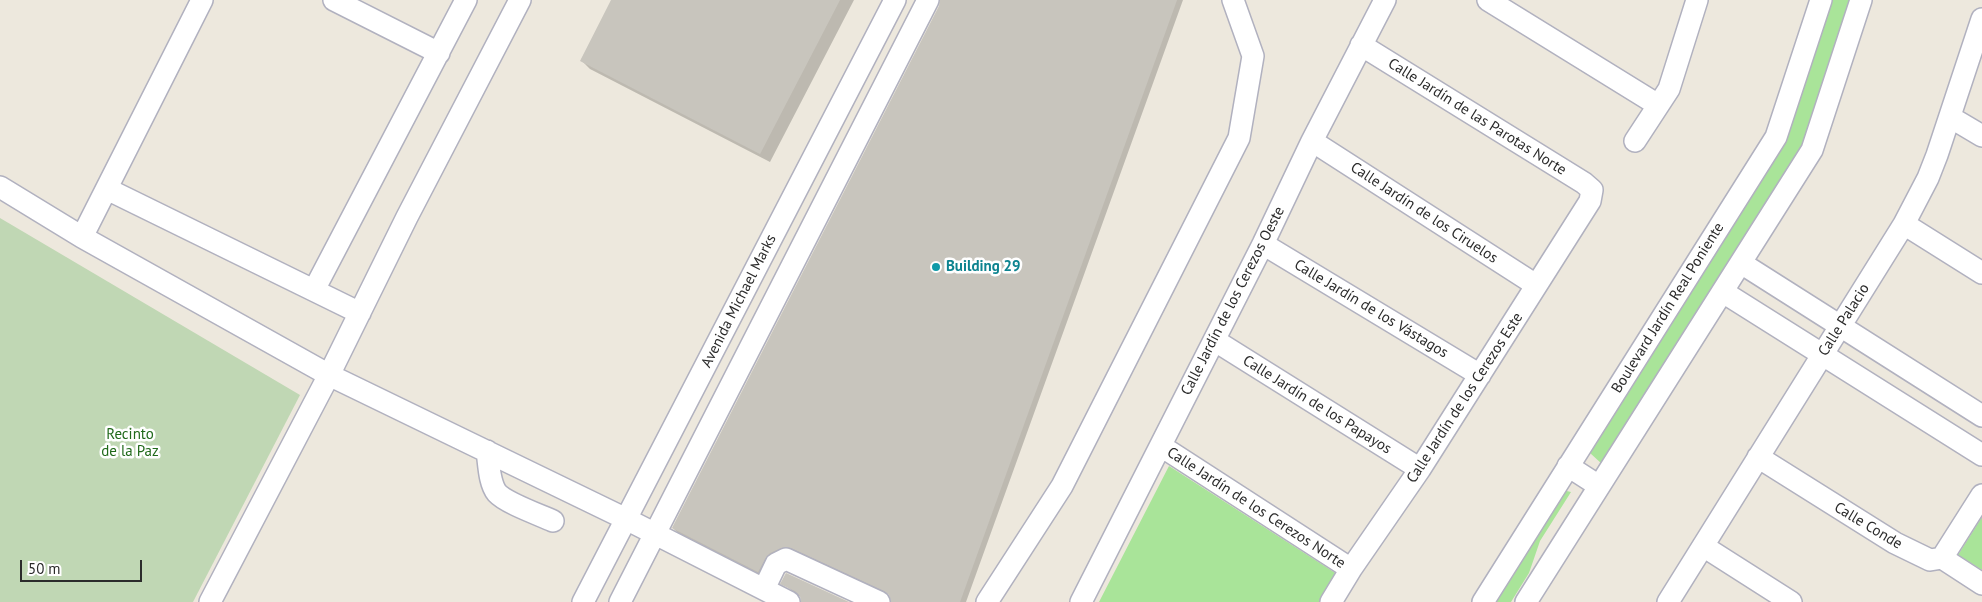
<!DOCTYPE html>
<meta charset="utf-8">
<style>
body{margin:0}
#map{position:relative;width:1982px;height:602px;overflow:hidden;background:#ede8dd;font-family:"PT Sans",sans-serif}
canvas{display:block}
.scale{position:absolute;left:20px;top:560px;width:122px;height:22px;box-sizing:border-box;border:2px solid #2b2b2b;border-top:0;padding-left:6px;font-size:15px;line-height:18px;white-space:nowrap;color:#2b2b2b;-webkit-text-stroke:4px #fff;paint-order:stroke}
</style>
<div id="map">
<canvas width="1982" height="602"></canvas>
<div class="scale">50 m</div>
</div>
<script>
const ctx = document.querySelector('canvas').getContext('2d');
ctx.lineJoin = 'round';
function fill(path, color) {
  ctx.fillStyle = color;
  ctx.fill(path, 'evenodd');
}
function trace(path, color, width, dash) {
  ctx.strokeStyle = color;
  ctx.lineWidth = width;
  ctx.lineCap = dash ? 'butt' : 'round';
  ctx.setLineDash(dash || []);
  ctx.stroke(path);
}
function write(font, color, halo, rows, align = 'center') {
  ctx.font = font + ' "PT Sans",sans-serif';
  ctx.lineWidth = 5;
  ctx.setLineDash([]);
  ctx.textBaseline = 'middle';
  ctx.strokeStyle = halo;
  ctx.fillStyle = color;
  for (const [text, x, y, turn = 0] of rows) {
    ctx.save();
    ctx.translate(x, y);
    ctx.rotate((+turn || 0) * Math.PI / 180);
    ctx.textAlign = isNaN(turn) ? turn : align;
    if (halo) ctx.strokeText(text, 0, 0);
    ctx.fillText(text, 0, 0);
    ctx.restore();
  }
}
fill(new Path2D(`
 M 1828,0 L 1852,0 L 1805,146 L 1602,464 L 1590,453 L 1784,137 Z
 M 1169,466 L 1337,574 L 1319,602 L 1099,602 Z
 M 1558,489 L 1571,492 L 1540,541 L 1529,573 L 1511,602 L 1488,602 Z
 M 1982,517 L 1982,570 L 1958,555 Z`), '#a9e499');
fill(new Path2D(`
 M 0,218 L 300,395 L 193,602 L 0,602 Z`), '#c0d7b4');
fill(new Path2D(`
 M 613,0 L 854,0 L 770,162 L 590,69 L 581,60 Z
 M 941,0 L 1183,0 L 966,602 L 892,602 L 891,595 L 792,550 L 763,576 L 678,533 L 673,528 L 940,6 Z
 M 782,583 L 846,602 L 803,602 L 801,597 Z`), '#0003');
fill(new Path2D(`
 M 611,0 L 840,0 L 760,154 L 580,61 Z
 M 940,0 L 1177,0 L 960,602 L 891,602 L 889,595 L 884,591 L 791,548 L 781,548 L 770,553 L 765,559 L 758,572 L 672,528 L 939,6 Z
 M 786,573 L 849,602 L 801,602 L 800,596 L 795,591 L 780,584 Z`), '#c8c5bd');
const minor = new Path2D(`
 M 334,0 L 439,53
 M 1488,0 L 1658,105
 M 1950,117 L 1982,136
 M 1312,141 L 1536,285
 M 1635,141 L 1669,89 L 1697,0
 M 0,187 L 82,237 L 329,375 L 626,519 L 789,602
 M 107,189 L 360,313
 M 1904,224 L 1982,273
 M 82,237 L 202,0
 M 1263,244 L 1480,375
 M 1741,263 L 1982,416
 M 314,290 L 466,0
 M 1723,292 L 1982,455
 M 1214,340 L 1420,469
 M 1161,446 L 1351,569
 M 487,451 C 489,464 489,483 497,493 C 506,503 540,515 553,521
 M 1758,457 L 1895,543 L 1930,560 L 1942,558 L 1982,584
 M 1568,466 L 1599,486
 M 1703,546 L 1791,602
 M 1942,558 L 1982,495
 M 764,589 L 776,564 L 786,559 L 879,602
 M 210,602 L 329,375 L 407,217 L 520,0
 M 583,602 L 895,0
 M 620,602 L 928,0
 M 987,602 L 1062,486 L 1239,138 L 1253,56 L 1233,0
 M 1081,602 L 1263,244 L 1312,141 L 1385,0
 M 1331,602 L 1351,569 L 1420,469 L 1590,201 L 1592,190 L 1584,183 L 1361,45
 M 1483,602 L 1776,137 L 1821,0
 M 1526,602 L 1812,150 L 1861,0
 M 1668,602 L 1904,224 L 1928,178 L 1937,155 L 1982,19`);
trace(minor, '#b1b1bf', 24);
trace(minor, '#fff', 21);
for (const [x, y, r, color] of [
 [936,267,5,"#0f9aa8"]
]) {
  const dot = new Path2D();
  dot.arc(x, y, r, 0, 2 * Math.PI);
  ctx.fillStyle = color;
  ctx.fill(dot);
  trace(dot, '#fff', 2);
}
write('15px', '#2b2b2b', '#fff', [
 ["Calle Jardín de las Parotas Norte",1477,117,32],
 ["Calle Jardín de los Ciruelos",1424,213,33],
 ["Avenida Michael Marks",739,301,-63],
 ["Calle Jardín de los Cerezos Oeste",1233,301,-63],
 ["Boulevard Jardín Real Poniente",1668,308,-58],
 ["Calle Jardín de los Vástagos",1371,309,31],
 ["Calle Palacio",1844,320,-58],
 ["Calle Jardín de los Cerezos Este",1465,398,-57],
 ["Calle Jardín de los Papayos",1317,405,32],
 ["Calle Jardín de los Cerezos Norte",1256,508,33],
 ["Calle Conde",1868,526,31]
]);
write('bold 15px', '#0d838f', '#fff', [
 ["Building 29",946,267]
], 'left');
write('15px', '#20691a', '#fff', [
 ["Recinto",130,435],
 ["de la Paz",130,452]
]);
</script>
